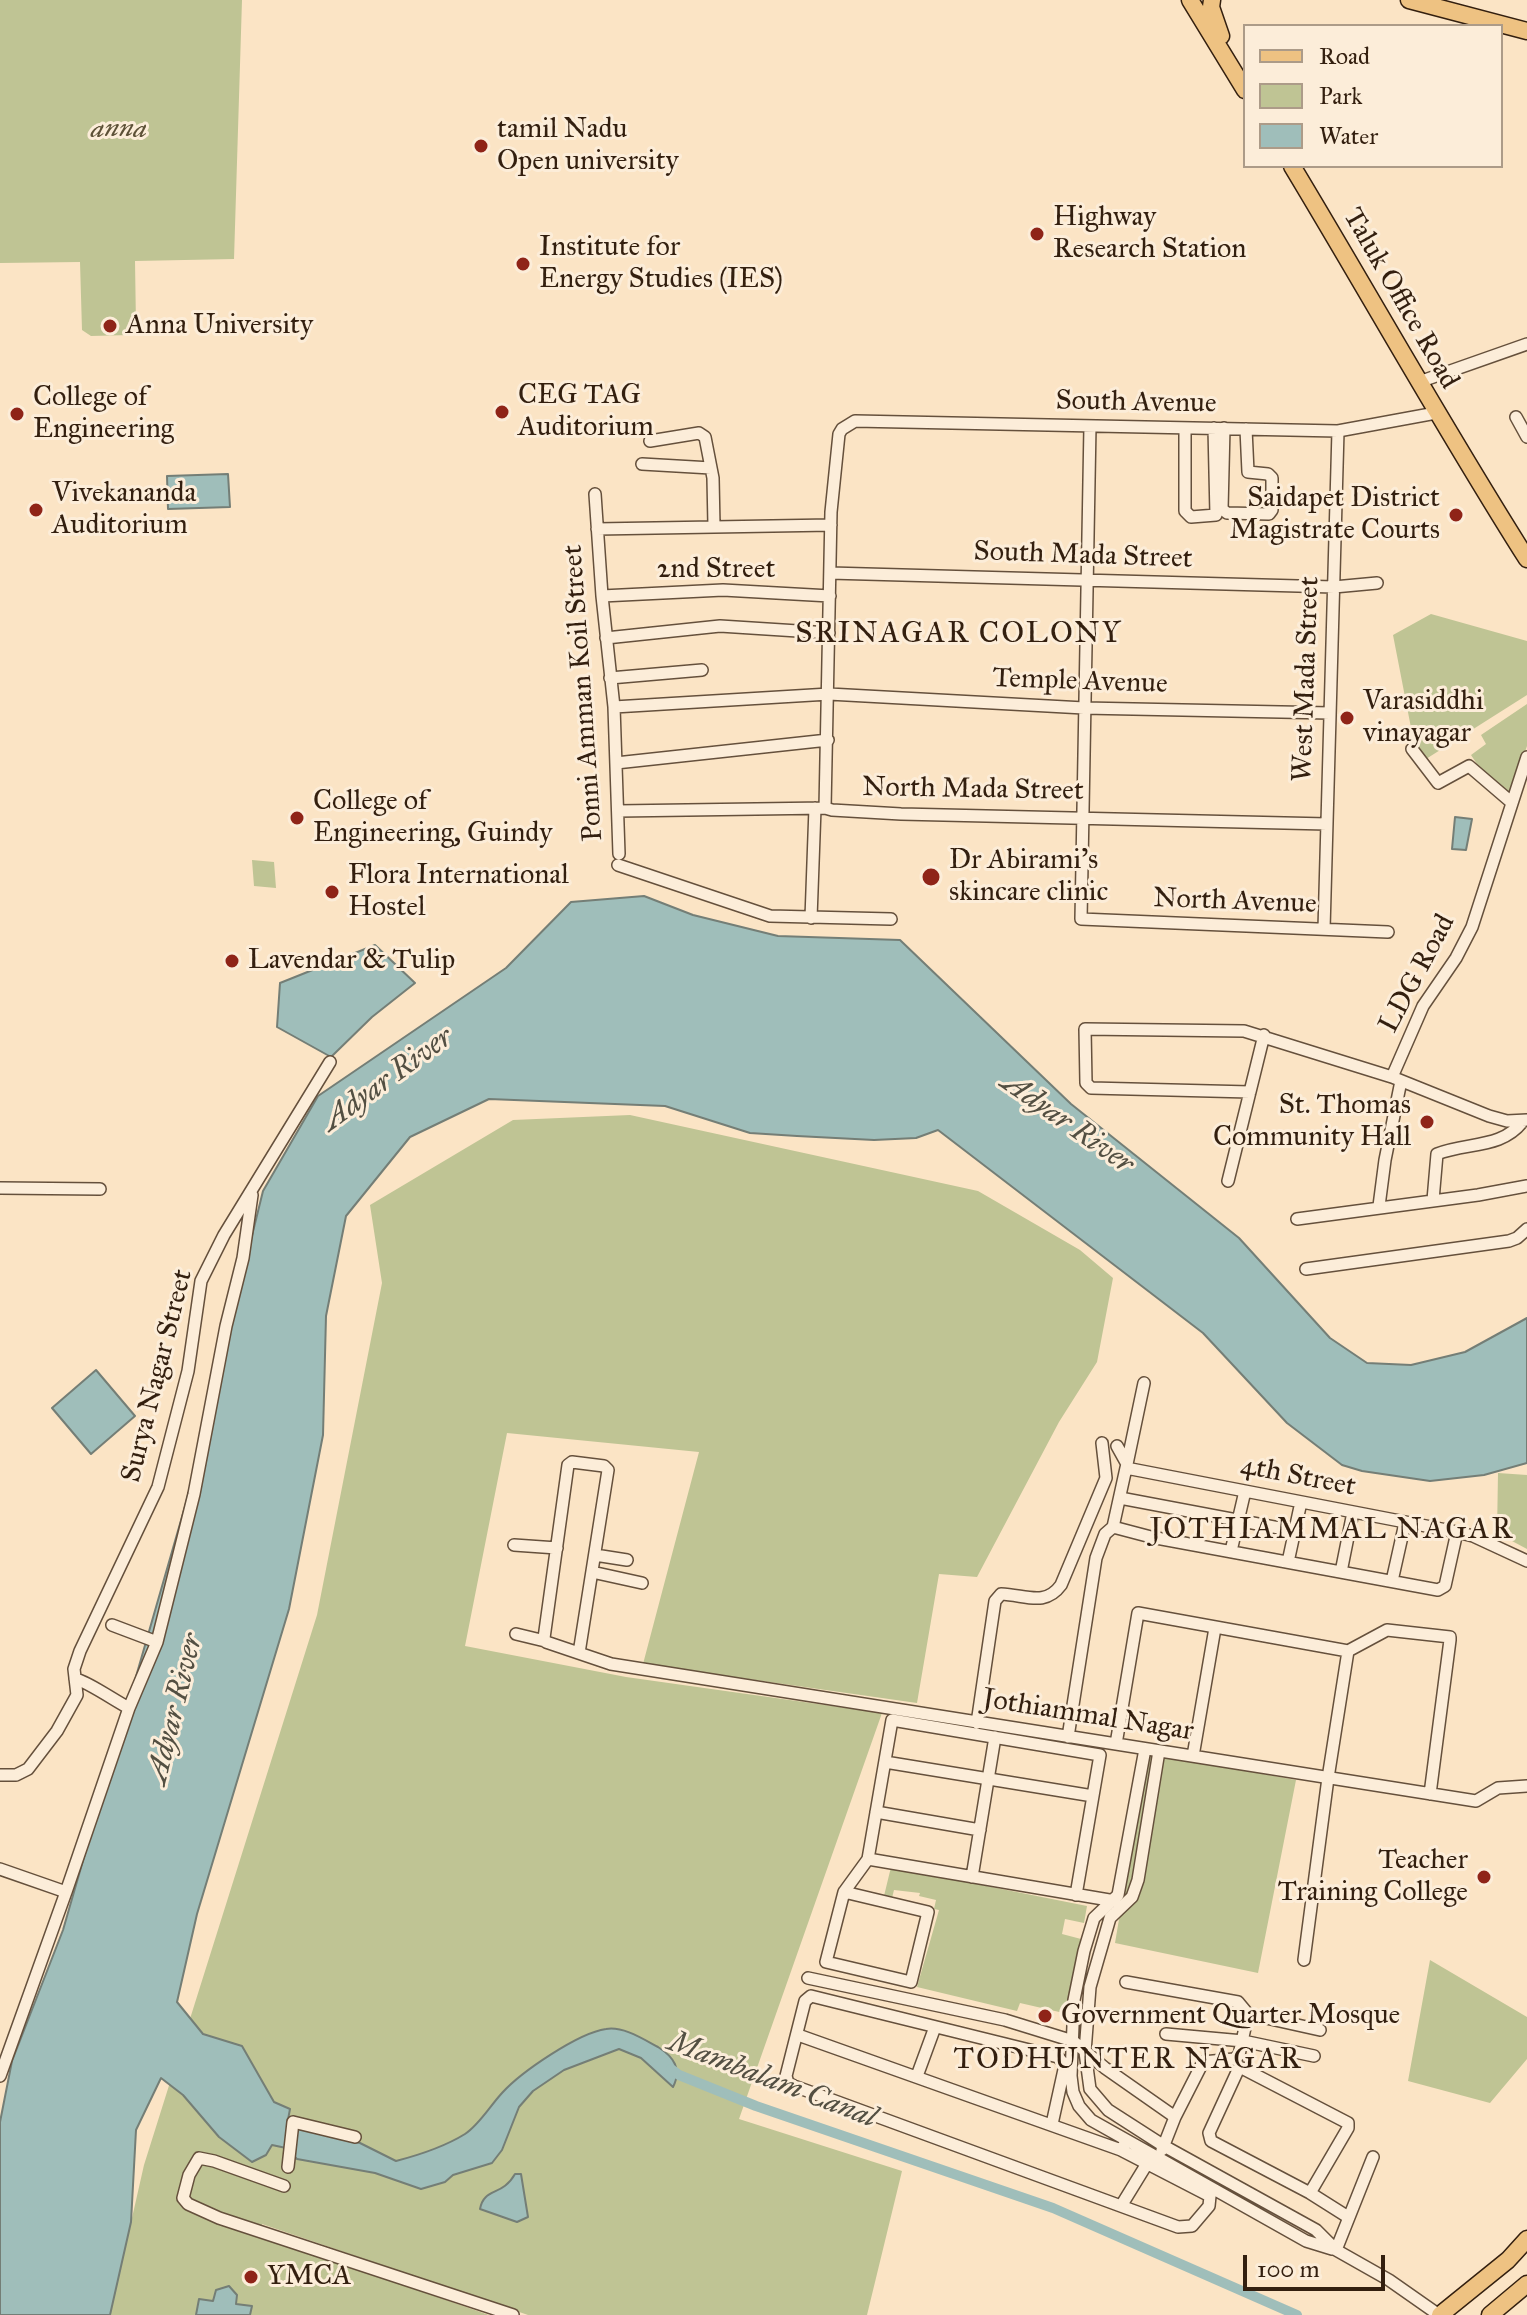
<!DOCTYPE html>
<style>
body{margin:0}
#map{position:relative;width:1527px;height:2315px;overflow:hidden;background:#fbe4c5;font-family:"IM FELL Great Primer",serif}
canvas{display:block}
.legend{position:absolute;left:1243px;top:24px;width:260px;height:144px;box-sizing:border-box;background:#fcedd9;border:2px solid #ac9b88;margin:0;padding:10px 14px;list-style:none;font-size:24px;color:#331f0f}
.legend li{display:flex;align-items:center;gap:16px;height:40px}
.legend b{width:40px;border:2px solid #ac9b88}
.scale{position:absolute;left:1243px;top:2255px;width:142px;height:36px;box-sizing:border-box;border:4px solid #331f0f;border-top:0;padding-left:10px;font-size:24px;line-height:28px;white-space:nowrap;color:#331f0f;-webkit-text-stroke:6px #fcedd9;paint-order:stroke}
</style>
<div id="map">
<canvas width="1527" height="2315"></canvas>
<ul class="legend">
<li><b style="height:10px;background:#eec282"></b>Road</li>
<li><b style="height:22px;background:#bfc494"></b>Park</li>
<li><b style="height:22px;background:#9fbeba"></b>Water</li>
</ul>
<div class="scale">100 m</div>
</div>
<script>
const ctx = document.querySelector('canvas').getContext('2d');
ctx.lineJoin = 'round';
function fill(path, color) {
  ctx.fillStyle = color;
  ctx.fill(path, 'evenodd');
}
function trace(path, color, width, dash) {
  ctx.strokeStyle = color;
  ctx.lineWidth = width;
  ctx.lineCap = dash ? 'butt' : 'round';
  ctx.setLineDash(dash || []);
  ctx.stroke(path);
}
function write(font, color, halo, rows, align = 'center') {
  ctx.font = font + ' "IM FELL Great Primer",serif';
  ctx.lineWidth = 6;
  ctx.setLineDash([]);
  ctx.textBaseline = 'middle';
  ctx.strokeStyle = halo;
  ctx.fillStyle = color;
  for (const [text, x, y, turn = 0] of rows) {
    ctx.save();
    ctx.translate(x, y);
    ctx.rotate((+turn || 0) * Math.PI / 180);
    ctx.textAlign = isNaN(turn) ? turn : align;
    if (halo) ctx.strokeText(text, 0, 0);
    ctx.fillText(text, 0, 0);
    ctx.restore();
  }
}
fill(new Path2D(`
 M 0,0 L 242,0 L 234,259 L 135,261 L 136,326 L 130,335 L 91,336 L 82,330 L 80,262 L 0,263 Z
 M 1431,614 L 1527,641 L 1527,695 L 1426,759 L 1413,738 L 1393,635 Z
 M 1527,704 L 1527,746 L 1510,795 L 1477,764 L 1471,755 L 1486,744 L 1481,735 Z
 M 252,860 L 274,862 L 276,888 L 254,886 Z
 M 630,1115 L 978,1191 L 1080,1250 L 1113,1278 L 1097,1362 L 1059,1422 L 977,1577 L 939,1574 L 917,1703 L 643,1664 L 699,1452 L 507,1433 L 465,1646 L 626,1677 L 882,1713 L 739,2119 L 902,2171 L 867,2315 L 528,2315 L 262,2224 L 260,2235 L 489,2315 L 110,2315 L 144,2165 L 317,1615 L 382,1283 L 370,1205 L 513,1120 Z
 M 1498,1473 L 1527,1475 L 1527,1549 L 1497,1533 Z
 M 1147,1753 L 1296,1780 L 1258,1973 L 1115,1943 Z
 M 891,1867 L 1087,1906 L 1084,1923 L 1065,1919 L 1062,1934 L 1081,1939 L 1068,2014 L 1020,2003 L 1017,2011 L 917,1987 L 939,1910 L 934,1909 L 936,1900 L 919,1896 L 920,1893 L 894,1890 L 892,1898 L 884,1896 Z
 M 1430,1960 L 1527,2017 L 1527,2059 L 1490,2103 L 1408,2081 Z`), '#bfc494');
const water = new Path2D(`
 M 228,474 L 230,507 L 168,509 L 167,476 Z
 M 1455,817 L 1472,819 L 1466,850 L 1452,849 Z
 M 644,896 L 693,915 L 778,936 L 900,940 L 1071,1104 L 1239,1238 L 1330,1338 L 1367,1363 L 1411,1365 L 1465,1352 L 1527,1318 L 1527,1463 L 1484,1475 L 1430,1481 L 1362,1471 L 1342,1465 L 1287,1423 L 1203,1333 L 938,1130 L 916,1138 L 874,1140 L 797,1136 L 750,1133 L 665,1106 L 489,1099 L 410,1137 L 346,1216 L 326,1316 L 323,1435 L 289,1609 L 197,1914 L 177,2002 L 203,2034 L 242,2046 L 274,2102 L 290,2109 L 287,2125 L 360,2143 L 396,2161 C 419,2155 444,2147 465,2134 C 479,2125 490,2106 502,2093 C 521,2072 578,2033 606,2029 C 623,2026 643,2039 658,2047 C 674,2057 682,2069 673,2087 L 641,2058 L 619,2049 L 564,2070 L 533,2091 L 519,2107 L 502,2150 L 492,2163 L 453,2175 L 445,2182 L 421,2189 L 375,2173 L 297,2159 L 286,2148 L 272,2145 L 266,2155 L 252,2162 L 219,2137 L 183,2095 L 161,2078 L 136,2130 L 131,2222 L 110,2315 L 0,2315 L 0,2122 L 12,2061 L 63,1930 L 186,1503 L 263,1191 L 318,1096 L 506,968 L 571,902 Z
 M 375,945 L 415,983 L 372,1017 L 331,1057 L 277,1027 L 280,983 Z
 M 96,1370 L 135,1416 L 91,1454 L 52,1408 Z
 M 515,2174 L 521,2174 L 528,2217 L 517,2222 L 480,2209 C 484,2187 502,2197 515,2174 Z
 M 229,2286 L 237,2295 L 236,2304 L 252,2306 L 250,2315 L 196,2315 L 199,2299 L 213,2301 L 216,2290 Z`);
fill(water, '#9fbeba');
trace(water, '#747e76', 2);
trace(new Path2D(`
 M 671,2069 L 679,2075 L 756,2106 L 1053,2208 L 1297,2315`), '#9fbeba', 10);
const street = new Path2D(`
 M 1419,382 L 1527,344
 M 1516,417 L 1527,437
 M 1090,426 L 1081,919 L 1388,932
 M 1185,428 L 1185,511 L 1191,517 L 1216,515 L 1214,428
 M 1224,428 L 1222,509 L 1227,513 L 1269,514 L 1272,510 L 1272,478 L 1268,474 L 1248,472 L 1246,429
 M 650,441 L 699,433 L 705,437 L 713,478 L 714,526
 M 642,464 L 711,468
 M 595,494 L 602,596 L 614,707 L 619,854
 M 597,529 L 831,525
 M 830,573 L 1334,587 L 1377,583
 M 602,596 L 723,590 L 830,596
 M 606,638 L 720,626 L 829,633
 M 610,678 L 702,670
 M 614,707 L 829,694 L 1084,708 L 1330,713
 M 1412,749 L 1438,783 L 1469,766 L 1511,802
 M 616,763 L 828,740
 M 825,808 L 831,512 L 839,434 L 842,429 L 855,421 L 1338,431 L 1436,413
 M 618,811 L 825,808 L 832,810 L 901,814 L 1327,824
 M 618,865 L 770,916 L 891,919
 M 811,918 L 815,808
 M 1324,929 L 1338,431
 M 1392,1077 L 1423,1006 L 1456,958 L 1472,927 L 1527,757
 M 1250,1092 L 1091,1088 L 1086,1083 L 1085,1029 L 1244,1031 L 1392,1077 L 1489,1116 L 1507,1121 L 1527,1120
 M 1228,1181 L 1264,1035
 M 0,1188 L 100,1189
 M 1433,1200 L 1437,1154 C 1467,1142 1502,1149 1523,1121
 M 1379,1206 L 1385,1160 L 1401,1081
 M 1297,1219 L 1478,1195 L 1527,1186
 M 1306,1269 L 1509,1241 L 1517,1238 L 1527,1229
 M 1117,1446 L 1127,1464 L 1126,1468 L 1457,1532 L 1473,1536 L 1527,1561
 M 1127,1464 L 1144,1383
 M 1126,1468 L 1113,1527 L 1151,1537 L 1438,1590 L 1445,1586 L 1457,1532
 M 1120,1498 L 1295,1531
 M 514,1545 L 557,1548
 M 1231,1551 L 1245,1491
 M 595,1555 L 627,1560
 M 1288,1562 L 1301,1502
 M 592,1572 L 642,1583
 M 1341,1572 L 1353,1512
 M 1392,1581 L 1405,1523
 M 112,1625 L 157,1642
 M 516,1634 L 545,1641
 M 579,1653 L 608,1470 L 604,1466 L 572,1462 L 568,1465 L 544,1638 L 546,1642 L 611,1664 L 1476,1801 L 1498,1788 L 1527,1786
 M 75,1679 C 85,1680 117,1702 129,1708
 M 977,1723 L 995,1601 L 1001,1594 C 1026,1595 1045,1607 1061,1585 L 1106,1478 L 1102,1443
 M 1068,1737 L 1096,1558 L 1105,1534 L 1113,1527
 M 1116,1744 L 1138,1613 L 1348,1651 L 1387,1630 L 1450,1637 L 1450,1640 L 1430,1794
 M 1145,1749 L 1118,1895 L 1094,1918 L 1084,1951 L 1074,2000 L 1071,2076 L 1073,2092 L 1079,2106 L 1091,2120 L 1306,2241 L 1332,2249
 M 1159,1751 L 1138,1880 L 1132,1897 L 1110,1918 L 1090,1987 L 1085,2052 L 1090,2089 L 1108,2110 L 1164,2146 L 1316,2230 L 1336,2250 L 1389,2280 L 1439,2315
 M 1193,1756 L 1215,1628
 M 885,1762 L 1093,1796
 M 0,1775 L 16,1775 L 28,1769 L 57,1731 L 77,1695 L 74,1669 L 80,1651 L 158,1487 L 188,1371 L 201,1281 L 224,1235 L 330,1062
 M 876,1812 L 980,1830
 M 868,1859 L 1115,1901
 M 0,1869 L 66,1892 L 0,2076
 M 972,1877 L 995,1737
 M 66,1892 L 129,1708 L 157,1642 L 194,1494 L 226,1326 L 243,1258 L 252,1195
 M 844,1892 L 928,1912 L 911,1982 L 826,1962 L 844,1892 L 868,1859 L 892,1720 L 1100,1755 L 1076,1895
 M 1304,1960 L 1328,1778 L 1348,1651
 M 808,1978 L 1005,2020 L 1073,2041 L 1105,2068 L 1175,2117 L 1162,2150
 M 1126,1982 L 1238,2002 L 1248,2014 L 1239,2055 L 1234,2059 L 1203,2062 L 1175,2117
 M 1248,2014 L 1320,2030
 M 1166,2034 L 1243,2041 L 1314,2056
 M 798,2035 L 1121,2150 L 1124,2145
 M 917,2076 L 935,2027
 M 1052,2124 L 1065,2065 L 1058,2057 L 811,1996 L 805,2001 L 786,2076 L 788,2083 L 794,2086 L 1178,2227 L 1192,2226 L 1209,2206 L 1210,2196 L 1121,2150
 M 288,2167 L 293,2122 L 355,2137
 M 284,2186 L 214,2161 L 199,2158 L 189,2175 L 183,2198 L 188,2204 L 219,2218 L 513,2315
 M 1310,2193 L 1348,2128 L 1348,2123 L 1242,2068 L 1238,2070 L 1209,2133 L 1211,2141 L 1310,2193 L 1348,2217
 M 1121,2206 L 1148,2162
 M 1336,2250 L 1373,2157`);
const primary = new Path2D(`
 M 1190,0 L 1245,90
 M 1212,0 L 1211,7 L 1221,36
 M 1409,0 L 1527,31
 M 1292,166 C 1371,297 1445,430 1527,559
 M 1440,2315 L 1508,2260 L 1527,2239
 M 1490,2315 L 1527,2284`);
trace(street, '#65503c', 14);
trace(primary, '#331f0f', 19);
trace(street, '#fcedd9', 11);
trace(primary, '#eec282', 16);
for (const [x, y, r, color] of [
 [481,146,8,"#8f2418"],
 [1037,234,8,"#8f2418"],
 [523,264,8,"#8f2418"],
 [110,326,8,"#8f2418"],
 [502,412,8,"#8f2418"],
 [17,414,8,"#8f2418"],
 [36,510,8,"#8f2418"],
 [1456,515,8,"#8f2418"],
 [1347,718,8,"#8f2418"],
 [297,818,8,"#8f2418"],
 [931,877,10,"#8f2418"],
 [332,892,8,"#8f2418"],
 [232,961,8,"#8f2418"],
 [1427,1122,8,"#8f2418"],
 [1484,1877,8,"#8f2418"],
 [1045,2016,8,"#8f2418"],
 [251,2277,8,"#8f2418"]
]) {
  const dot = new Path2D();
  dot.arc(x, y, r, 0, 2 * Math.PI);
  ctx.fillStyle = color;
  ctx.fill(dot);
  trace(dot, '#fcedd9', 3);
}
write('italic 28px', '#5d5137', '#fcedd9', [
 ["anna",119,130]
]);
write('28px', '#331f0f', '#fcedd9', [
 ["tamil Nadu",497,130],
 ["Open university",497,162],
 ["Highway",1053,218],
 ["Research Station",1053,250],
 ["Institute for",539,248],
 ["Energy Studies (IES)",539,280],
 ["Anna University",126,326],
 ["CEG TAG",518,396],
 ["Auditorium",518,428],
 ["College of",33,398],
 ["Engineering",33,430],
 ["Vivekananda",52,494],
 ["Auditorium",52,526],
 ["Saidapet District",1440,499,"right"],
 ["Magistrate Courts",1440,531,"right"],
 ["Varasiddhi",1363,702],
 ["vinayagar",1363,734],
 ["College of",313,802],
 ["Engineering, Guindy",313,834],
 ["Dr Abirami's",949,861],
 ["skincare clinic",949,893],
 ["Flora International",348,876],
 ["Hostel",348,908],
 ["Lavendar & Tulip",248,961],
 ["St. Thomas",1411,1106,"right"],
 ["Community Hall",1411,1138,"right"],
 ["Teacher",1468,1861,"right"],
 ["Training College",1468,1893,"right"],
 ["Government Quarter Mosque",1061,2016],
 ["YMCA",267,2277]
], 'left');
write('28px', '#331f0f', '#fcedd9', [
 ["Taluk Office Road",1400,299,60],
 ["South Avenue",1136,403,1],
 ["South Mada Street",1083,556,2],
 ["2nd Street",716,570],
 ["West Mada Street",1307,679,-88],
 ["Temple Avenue",1080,682,2],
 ["Ponni Amman Koil Street",584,693,-94],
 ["North Mada Street",973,790,1],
 ["North Avenue",1235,902,2],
 ["LDG Road",1418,974,-62],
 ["Surya Nagar Street",158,1376,-76],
 ["4th Street",1298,1477,11],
 ["Jothiammal Nagar",1088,1716,9]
]);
ctx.letterSpacing = '2px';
write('30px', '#331f0f', '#fcedd9', [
 ["SRINAGAR COLONY",959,635],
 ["JOTHIAMMAL NAGAR",1332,1531],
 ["TODHUNTER NAGAR",1128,2061]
]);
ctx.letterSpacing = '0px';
write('italic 30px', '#534f42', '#fcedd9', [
 ["Adyar River",388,1080,-36],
 ["Adyar River",1067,1124,35],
 ["Adyar River",176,1709,-76],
 ["Mambalam Canal",772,2081,21]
]);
</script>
